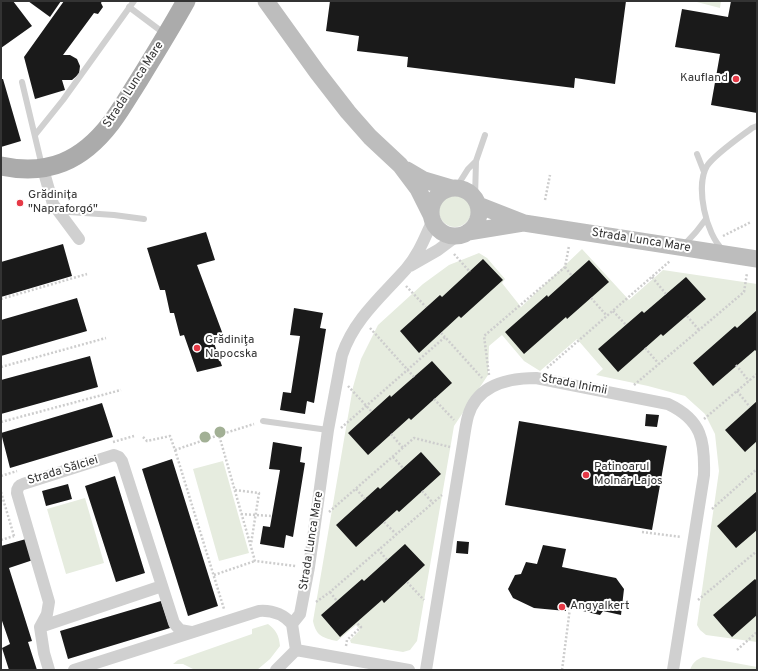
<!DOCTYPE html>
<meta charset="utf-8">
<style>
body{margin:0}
#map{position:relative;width:758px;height:671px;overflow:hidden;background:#fff;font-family:Overpass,sans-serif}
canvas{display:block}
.frame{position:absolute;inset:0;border:2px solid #333;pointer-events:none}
</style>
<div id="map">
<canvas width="758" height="671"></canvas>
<div class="frame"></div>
</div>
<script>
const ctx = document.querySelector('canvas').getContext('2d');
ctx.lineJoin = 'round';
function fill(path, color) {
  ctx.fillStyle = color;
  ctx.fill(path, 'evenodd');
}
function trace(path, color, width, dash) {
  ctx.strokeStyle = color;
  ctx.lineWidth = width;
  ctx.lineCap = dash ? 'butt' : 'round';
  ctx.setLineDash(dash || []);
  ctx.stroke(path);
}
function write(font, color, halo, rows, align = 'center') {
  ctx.font = font + ' Overpass,sans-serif';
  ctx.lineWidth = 4;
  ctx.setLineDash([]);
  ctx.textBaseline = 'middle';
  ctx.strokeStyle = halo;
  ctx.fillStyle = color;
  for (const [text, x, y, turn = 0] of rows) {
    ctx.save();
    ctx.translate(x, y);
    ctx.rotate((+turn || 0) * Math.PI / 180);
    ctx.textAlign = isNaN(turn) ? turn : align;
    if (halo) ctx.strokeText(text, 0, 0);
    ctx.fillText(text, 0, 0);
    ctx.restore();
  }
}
fill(new Path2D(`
 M 693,1 L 721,1 L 720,8 Z
 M439 211a16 16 0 1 1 32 0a16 16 0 1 1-32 0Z
 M 582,249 L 629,300 L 663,270 L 757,284 L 757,642 L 706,635 L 700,630 L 697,625 L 719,471 L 715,434 L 705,414 L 685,396 L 648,386 L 596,375 L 603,369 L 577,339 L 540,371 L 524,361 L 502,335 L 489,346 L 488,375 L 454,426 L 417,641 L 410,650 L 403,652 L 351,643 L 350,640 L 360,630 L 356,625 L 337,641 C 323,638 316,636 313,621 L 353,387 L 361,359 L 378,325 L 423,284 L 449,265 L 479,253 L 487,258 L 505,279 L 502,283 L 521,307 Z
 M 223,461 L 249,553 L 219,561 L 193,469 Z
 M 85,498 L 104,563 L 66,574 L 47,509 Z
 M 268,624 C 276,630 279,635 280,646 L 270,659 L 257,670 L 195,670 L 183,664 L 173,664 L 178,660 L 252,634 L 252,629 Z
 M 703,657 L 757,667 L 757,670 L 690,670 C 693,662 696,660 703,657 Z`), '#e6ecdf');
fill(new Path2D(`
 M 1,1 L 13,1 L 32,26 L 1,48 Z
 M 28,1 L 61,1 L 50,17 Z
 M 64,1 L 102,1 L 101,3 L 103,7 L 98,14 L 94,13 L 63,55 L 70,55 L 77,59 L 80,66 L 79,74 L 72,80 L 62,80 L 65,90 L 35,99 L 24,57 Z
 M 330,1 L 626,1 L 615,84 L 575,78 L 574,88 L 407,67 L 408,57 L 357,51 L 359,36 L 326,31 Z
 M 731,1 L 757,1 L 757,113 L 711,105 L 720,54 L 675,47 L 682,9 L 728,17 Z
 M 1,79 L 3,79 L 21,141 L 1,147 Z
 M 206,232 L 215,260 L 197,265 L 225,340 L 214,343 L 222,366 L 197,372 L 184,335 L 180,336 L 174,313 L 170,313 L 165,290 L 160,290 L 147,248 Z
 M 63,244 L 72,276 L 1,297 L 1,262 Z
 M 483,259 L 503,280 L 461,318 L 459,316 L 419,353 L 400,331 L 440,295 L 442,297 Z
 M 589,260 L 609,282 L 567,319 L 566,317 L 524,354 L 505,332 L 547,295 L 548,297 Z
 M 686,277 L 706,299 L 663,336 L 661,334 L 618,372 L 598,349 L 642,311 L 644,313 Z
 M 77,298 L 87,331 L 1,356 L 1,320 Z
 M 294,308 L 323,313 L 320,328 L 326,329 L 314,403 L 307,401 L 305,414 L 280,410 L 283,392 L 291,393 L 300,336 L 290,335 Z
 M 757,310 L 757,350 L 756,351 L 755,350 L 713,386 L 693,363 L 735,326 L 737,328 Z
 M 90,356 L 98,387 L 1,414 L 1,380 Z
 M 432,361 L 452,383 L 411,420 L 409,418 L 368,455 L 348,433 L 390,395 L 391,397 Z
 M 757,401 L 757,441 L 745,452 L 725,430 Z
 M 102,403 L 113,437 L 10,468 L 1,433 Z
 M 646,414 L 659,415 L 657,427 L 645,426 Z
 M 519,421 L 667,446 L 652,530 L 505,505 Z
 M 273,442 L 302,447 L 300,462 L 305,463 L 293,537 L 286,535 L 284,548 L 260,544 L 263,526 L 270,527 L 280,470 L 269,469 Z
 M 421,452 L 441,474 L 399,512 L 397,510 L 356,547 L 336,525 L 378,487 L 380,489 Z
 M 172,459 L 218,606 L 188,616 L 142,469 Z
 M 115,476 L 145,573 L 116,582 L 85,486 Z
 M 68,484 L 72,499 L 46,506 L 42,491 Z
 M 757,491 L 757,530 L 736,548 L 717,526 Z
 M 26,539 L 33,560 L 9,568 L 32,641 L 28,642 L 37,670 L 9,670 L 2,648 L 10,644 L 1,618 L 1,546 Z
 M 457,541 L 469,542 L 468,554 L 456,553 Z
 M 405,544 L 425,565 L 384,603 L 382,600 L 340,637 L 321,615 L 362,579 L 364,581 Z
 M 543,545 L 566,549 L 562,567 L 616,578 L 624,589 L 621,615 L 603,611 L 600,615 L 566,607 L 566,611 L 534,608 L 513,598 L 508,589 L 515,575 L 521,574 L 526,562 L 537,564 Z
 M 755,579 L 756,580 L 757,579 L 757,615 L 732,637 L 713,615 Z
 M 161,601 L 170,628 L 68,659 L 60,631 Z`), '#1a1a1a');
trace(new Path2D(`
 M 545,200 L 550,175
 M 723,236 L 751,222
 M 454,254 L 470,272
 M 565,267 L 572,276
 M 652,277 L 666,294
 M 406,286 L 426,307
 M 591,298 L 607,316
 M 1,299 L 87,274
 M 613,311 L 626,325
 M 687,316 L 699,330
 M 370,328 L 414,377
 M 441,333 L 445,337
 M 645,348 L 659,364
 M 736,365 L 749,381
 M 1,367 L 106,338
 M 547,368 L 670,261
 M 489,375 L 484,336 L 565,267 L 569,246
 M 634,385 L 744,292 L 747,273
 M 348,386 L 372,412
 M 737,391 L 750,407
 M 434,399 L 454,420
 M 704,419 L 757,374
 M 1,422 L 121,390
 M 341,428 L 445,337 L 482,378
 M 391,434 L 403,448
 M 219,435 L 254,424
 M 143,437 L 147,441 L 170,436 L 175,450 L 219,435 L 255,561 L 296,566
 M 113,442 L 134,436
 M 175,450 L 224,609
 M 393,457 L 403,468
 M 1,476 L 17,471
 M 356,489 L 365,499
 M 235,490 L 259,493 L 251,544
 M 422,491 L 433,503
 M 1,492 L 14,536
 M 712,509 L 757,469
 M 329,512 L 414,438 L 450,447
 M 241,514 L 272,516
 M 384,522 L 396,534
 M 642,532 L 681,537
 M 1,540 L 14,536
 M 378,549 L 387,560
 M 214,575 L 255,561
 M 407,582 L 424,600
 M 330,592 L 337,601
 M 698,600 L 757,551
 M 316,602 L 330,592 L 442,495
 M 346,646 L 347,640 L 361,627 L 357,623
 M 737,650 L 757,632
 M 562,670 L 570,608`), '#cdcdcd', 2.5, [2, 2]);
trace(new Path2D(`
 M 129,7 L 165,34
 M 22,82 L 42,166
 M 35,135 L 63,100 L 134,1
 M 697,154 L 704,172
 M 456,188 L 468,169 L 476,161
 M 475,198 L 476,161 L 485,135
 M 60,209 L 69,212 L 114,215 L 144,219
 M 684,245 L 696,232 L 706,219
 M 723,250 C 706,235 695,186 707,166 C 714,155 740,137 752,128 L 757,126
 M 263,421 L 328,430`), '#d0d0d0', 6);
trace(new Path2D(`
 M 43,169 L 53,204 L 79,239
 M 410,266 L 438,250 L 458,235
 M 40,627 L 162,586
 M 296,650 L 292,624 L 300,614 L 309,567 L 328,430 L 342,355 C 354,319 382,296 406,269 C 419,254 425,237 433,220
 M 296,650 L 409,670
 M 49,670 L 44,653 L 40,627 L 47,614 L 49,602 L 17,493 C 17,488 19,485 23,484 L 114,455 L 119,457 L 122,461 L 174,623 L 180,630 L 191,632
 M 74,670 L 259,611 C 273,610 283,614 292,624
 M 276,670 L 296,650
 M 426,670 L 462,450 C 464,439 465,427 468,416 C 477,385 508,378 536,378 L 668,404 C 702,420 705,441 704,475 L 673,670`), '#d0d0d0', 12);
trace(new Path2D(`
 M 266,1 L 317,72 L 348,112 L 370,137 L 400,165 L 418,189 L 431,215
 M 407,170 L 424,180 L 451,188
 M431 212a24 24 0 1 1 48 0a24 24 0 1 1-48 0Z
 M 478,205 L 524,223 L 757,259
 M 468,232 L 523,223`), '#bdbdbd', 17);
trace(new Path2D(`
 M 1,166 C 48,176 82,161 111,123 C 121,110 130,94 139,80 C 155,54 171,28 186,1`), '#ababab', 19);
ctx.fillStyle = '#a2b095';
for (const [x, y] of [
 [220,432],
 [205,437]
]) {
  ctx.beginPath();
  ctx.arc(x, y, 5.5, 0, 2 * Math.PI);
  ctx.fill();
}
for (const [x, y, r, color] of [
 [736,79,4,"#e63946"],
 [20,203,4,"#e63946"],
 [197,348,4,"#e63946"],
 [586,475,4,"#e63946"],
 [562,607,4,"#e63946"]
]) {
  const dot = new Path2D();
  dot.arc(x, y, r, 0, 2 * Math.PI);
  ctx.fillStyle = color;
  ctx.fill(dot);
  trace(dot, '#fff', 1.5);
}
write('12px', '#333', '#fff', [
 ["Kaufland",728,79,"right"],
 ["Grădinița",28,196],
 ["\"Napraforgó\"",28,210],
 ["Grădiniţa",205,341],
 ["Napocska",205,355],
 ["Patinoarul",594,468],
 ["Molnár Lajos",594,482],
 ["Angyalkert",570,607]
], 'left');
write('12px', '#333', '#fff', [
 ["Strada Lunca Mare",134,85,-57],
 ["Strada Lunca Mare",641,241,9],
 ["Strada Inimii",574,385,11],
 ["Strada Sălciei",63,471,-17],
 ["Strada Lunca Mare",312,541,-81]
]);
</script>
